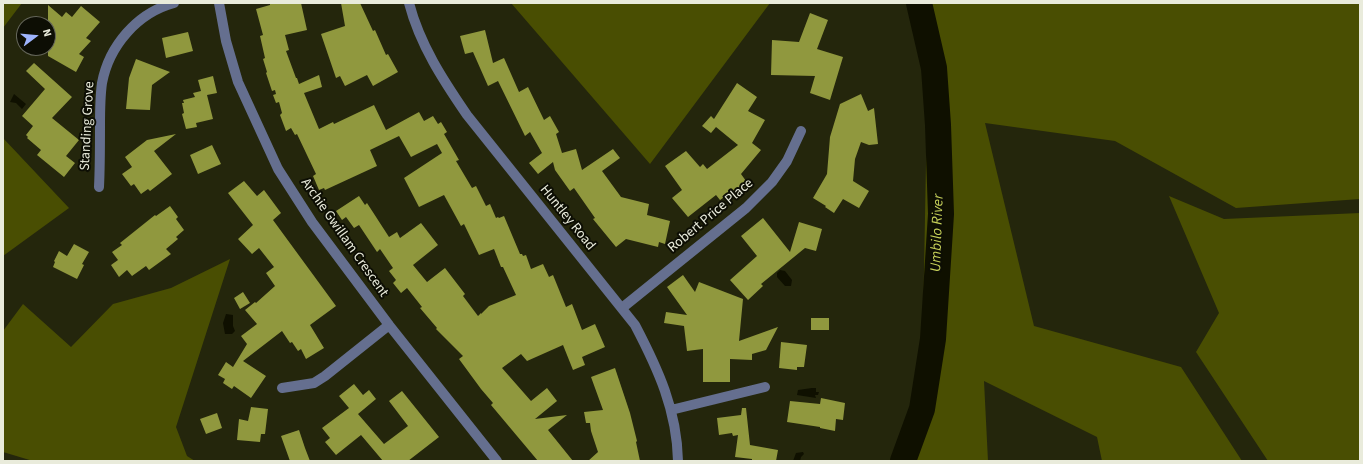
<!DOCTYPE html>
<style>
body{margin:0}
#map{position:relative;width:1363px;height:464px;overflow:hidden;background:#24260c;font-family:"Source Sans 3",sans-serif}
canvas{display:block}
.frame{position:absolute;inset:0;border:4px solid #e9ebdb;pointer-events:none}
.north{position:absolute;left:16px;top:16px;width:40px;height:40px;box-sizing:border-box;background:#0d0e04;border:1px solid #65665a;border-radius:50%;rotate:74deg;font-size:11px;font-weight:700;line-height:16px;text-align:center;color:#e9ebdb}
.north::after{content:'';display:block;margin:auto;width:14px;height:18px;background:#9eb4fd;clip-path:polygon(50% 0,100% 100%,50% 72%,0 100%)}
</style>
<div id="map">
<canvas width="1363" height="464"></canvas>
<div class="frame"></div>
<div class="north">N</div>
</div>
<script>
const ctx = document.querySelector('canvas').getContext('2d');
ctx.lineJoin = 'round';
function fill(path, color) {
  ctx.fillStyle = color;
  ctx.fill(path, 'evenodd');
}
function trace(path, color, width, dash) {
  ctx.strokeStyle = color;
  ctx.lineWidth = width;
  ctx.lineCap = dash ? 'butt' : 'round';
  ctx.setLineDash(dash || []);
  ctx.stroke(path);
}
function write(font, color, halo, rows, align = 'center') {
  ctx.font = font + ' "Source Sans 3",sans-serif';
  ctx.lineWidth = 4;
  ctx.setLineDash([]);
  ctx.textBaseline = 'middle';
  ctx.strokeStyle = halo;
  ctx.fillStyle = color;
  for (const [text, x, y, turn = 0] of rows) {
    ctx.save();
    ctx.translate(x, y);
    ctx.rotate((+turn || 0) * Math.PI / 180);
    ctx.textAlign = isNaN(turn) ? turn : align;
    if (halo) ctx.strokeText(text, 0, 0);
    ctx.fillText(text, 0, 0);
    ctx.restore();
  }
}
fill(new Path2D(`
 M 3,3 L 22,3 L 3,28 Z
 M 511,3 L 770,3 L 650,164 Z
 M 929,3 L 1360,3 L 1360,199 L 1236,208 L 1115,141 L 985,123 L 1034,326 L 1181,367 L 1242,461 L 1102,461 L 1097,437 L 984,381 L 988,461 L 901,461 L 922,377 Z
 M 3,138 L 69,208 L 3,256 Z
 M 1169,196 L 1224,219 L 1360,213 L 1360,461 L 1268,461 L 1196,352 L 1219,313 Z
 M 230,259 L 176,427 L 187,456 L 195,461 L 33,461 L 3,452 L 3,331 L 23,304 L 71,347 L 113,304 L 171,288 Z`), '#494e02');
fill(new Path2D(`
 M 14,94 L 26,104 L 22,109 L 16,103 L 10,102 Z
 M 780,270 L 785,271 L 792,280 L 791,286 L 785,286 L 777,277 L 777,273 Z
 M 226,314 L 233,315 L 233,326 L 235,331 L 232,334 L 225,334 L 223,323 Z
 M 812,388 L 816,388 L 816,392 L 819,392 L 818,395 L 815,395 L 816,398 L 797,395 L 798,390 Z
 M 803,452 L 804,454 L 801,457 L 800,461 L 793,461 L 796,453 Z`), '#0f1000');
trace(new Path2D(`
 M 903,461 L 922,409 L 933,339 L 941,214 L 938,125 L 934,68 L 919,3`), '#0f1000', 26);
fill(new Path2D(`
 M 270,3 L 301,3 L 307,30 L 285,35 L 289,50 L 286,51 L 296,78 L 297,78 L 299,84 L 319,75 L 322,87 L 304,93 L 319,129 L 333,122 L 334,124 L 374,105 L 386,130 L 419,112 L 424,121 L 433,116 L 438,124 L 441,122 L 447,132 L 444,134 L 459,160 L 456,161 L 472,188 L 476,186 L 486,206 L 490,204 L 496,218 L 498,217 L 499,218 L 504,216 L 520,254 L 522,254 L 523,256 L 526,255 L 531,269 L 543,264 L 549,277 L 553,275 L 566,307 L 572,304 L 582,330 L 595,324 L 605,347 L 582,357 L 585,365 L 573,370 L 563,345 L 527,361 L 521,354 L 502,368 L 531,401 L 547,388 L 557,401 L 535,419 L 567,415 L 548,430 L 573,461 L 538,461 L 491,405 L 493,403 L 481,389 L 459,359 L 463,356 L 436,329 L 437,328 L 420,308 L 422,307 L 407,288 L 401,293 L 393,283 L 396,280 L 389,271 L 393,268 L 380,249 L 377,252 L 359,225 L 354,228 L 346,217 L 342,220 L 336,211 L 359,196 L 365,205 L 367,203 L 389,237 L 397,232 L 400,238 L 421,223 L 438,245 L 413,265 L 427,282 L 445,268 L 465,294 L 463,296 L 478,316 L 481,313 L 482,314 L 482,313 L 489,306 L 516,295 L 503,267 L 501,267 L 494,249 L 479,255 L 464,224 L 461,226 L 444,195 L 419,207 L 404,178 L 442,153 L 437,144 L 411,157 L 399,136 L 370,150 L 377,166 L 325,190 L 324,188 L 319,190 L 313,176 L 316,174 L 297,134 L 295,135 L 291,128 L 286,131 L 280,115 L 282,113 L 279,102 L 276,103 L 273,95 L 276,94 L 275,90 L 272,91 L 266,73 L 267,72 L 263,59 L 265,58 L 260,36 L 263,35 L 256,9 L 270,5 Z
 M 341,3 L 360,3 L 373,31 L 375,30 L 386,55 L 388,54 L 398,72 L 373,86 L 367,75 L 345,86 L 340,76 L 336,78 L 321,34 L 345,26 Z
 M 48,5 L 62,17 L 66,12 L 72,17 L 81,6 L 100,22 L 86,38 L 91,41 L 79,54 L 84,57 L 76,72 L 48,56 Z
 M 810,13 L 828,20 L 817,49 L 843,57 L 830,100 L 810,93 L 815,76 L 771,75 L 772,40 L 799,42 Z
 M 485,30 L 493,63 L 504,58 L 519,92 L 528,87 L 544,120 L 550,116 L 559,132 L 556,134 L 562,153 L 576,149 L 582,170 L 613,149 L 620,158 L 602,171 L 621,197 L 649,204 L 647,215 L 670,221 L 665,244 L 659,242 L 658,247 L 626,239 L 616,247 L 593,219 L 595,218 L 574,188 L 570,191 L 555,170 L 553,162 L 538,174 L 529,163 L 542,153 L 530,132 L 525,136 L 498,81 L 488,86 L 473,52 L 465,54 L 460,36 Z
 M 188,32 L 193,51 L 166,58 L 162,38 Z
 M 136,59 L 170,72 L 152,85 L 150,110 L 126,109 L 129,78 Z
 M 34,63 L 72,97 L 52,118 L 79,140 L 66,156 L 75,163 L 64,177 L 37,155 L 41,150 L 27,138 L 28,137 L 26,135 L 33,126 L 22,116 L 45,89 L 26,71 Z
 M 213,76 L 217,93 L 207,95 L 213,119 L 196,123 L 197,127 L 186,129 L 182,114 L 184,113 L 182,103 L 184,103 L 183,100 L 195,97 L 193,93 L 201,91 L 198,80 Z
 M 737,83 L 757,97 L 748,111 L 765,120 L 752,143 L 761,150 L 741,174 L 751,188 L 736,200 L 730,193 L 720,200 L 716,195 L 688,217 L 672,198 L 682,190 L 665,166 L 686,151 L 700,167 L 703,164 L 707,169 L 738,145 L 716,127 L 711,133 L 702,126 L 711,116 L 714,119 Z
 M 861,94 L 868,111 L 874,108 L 878,144 L 869,145 L 861,142 L 855,159 L 853,181 L 869,191 L 859,208 L 843,199 L 834,213 L 825,207 L 826,206 L 813,198 L 827,174 L 830,137 L 840,104 Z
 M 176,134 L 154,151 L 172,174 L 150,191 L 148,189 L 141,194 L 134,184 L 131,186 L 122,174 L 132,167 L 125,157 L 147,140 Z
 M 212,145 L 221,164 L 198,174 L 190,155 Z
 M 244,181 L 257,196 L 264,190 L 281,213 L 273,220 L 336,306 L 310,325 L 324,348 L 306,359 L 301,349 L 298,351 L 292,342 L 290,343 L 282,331 L 243,361 L 266,376 L 251,398 L 234,386 L 232,389 L 223,383 L 225,379 L 218,375 L 226,362 L 233,367 L 247,344 L 241,336 L 257,324 L 245,310 L 255,302 L 256,303 L 275,286 L 266,273 L 274,267 L 259,248 L 252,254 L 238,239 L 253,225 L 228,193 Z
 M 170,206 L 178,217 L 176,219 L 184,230 L 176,237 L 178,239 L 166,249 L 171,254 L 149,270 L 146,266 L 132,276 L 127,270 L 119,277 L 111,265 L 118,260 L 112,252 L 122,245 L 120,243 L 155,215 L 156,216 Z
 M 763,218 L 790,252 L 799,222 L 822,229 L 816,251 L 805,248 L 761,284 L 763,286 L 748,300 L 730,280 L 757,256 L 741,236 Z
 M 74,244 L 89,252 L 82,264 L 84,265 L 77,279 L 53,267 L 55,262 L 54,261 L 59,251 L 67,256 Z
 M 683,275 L 695,292 L 699,282 L 743,299 L 739,341 L 778,327 L 766,350 L 752,354 L 752,360 L 730,359 L 730,382 L 703,382 L 703,349 L 687,351 L 684,326 L 664,323 L 666,312 L 687,315 L 667,287 Z
 M 243,292 L 250,303 L 240,309 L 234,298 Z
 M 811,318 L 829,318 L 829,330 L 811,330 Z
 M 781,342 L 807,345 L 804,367 L 797,367 L 797,370 L 779,368 Z
 M 615,368 L 630,413 L 637,441 L 636,442 L 640,461 L 588,461 L 598,452 L 591,431 L 590,423 L 586,423 L 584,412 L 603,410 L 591,377 Z
 M 354,384 L 363,395 L 369,390 L 376,399 L 358,414 L 384,444 L 408,426 L 389,401 L 402,391 L 439,437 L 408,461 L 383,461 L 361,435 L 336,455 L 325,442 L 330,438 L 322,428 L 349,408 L 339,396 Z
 M 821,398 L 845,403 L 843,420 L 836,419 L 835,431 L 820,428 L 820,427 L 787,422 L 790,401 L 820,404 Z
 M 251,407 L 268,409 L 265,434 L 261,434 L 260,442 L 237,440 L 239,419 L 248,421 Z
 M 742,408 L 746,408 L 750,445 L 778,450 L 776,461 L 752,461 L 752,459 L 735,457 L 738,435 L 733,436 L 732,433 L 719,435 L 717,418 L 741,415 Z
 M 217,413 L 222,428 L 206,434 L 200,419 Z
 M 299,430 L 305,448 L 310,461 L 290,461 L 281,436 Z`), '#90983e');
trace(new Path2D(`
 M 219,3 L 226,41 L 238,82 L 278,169 L 312,222 L 389,325 L 497,461
 M 409,3 C 420,45 443,80 467,115 L 635,325 C 658,369 677,410 678,461
 M 99,187 C 100,167 100,147 100,126 C 100,112 100,97 102,83 C 109,46 137,13 174,3
 M 622,308 L 746,208 L 772,182 L 787,161 L 801,131
 M 282,388 L 314,383 L 325,376 L 389,325
 M 671,410 L 765,387`), '#656f8f', 10);
write('14px', '#e9ebdb', '#0d0e04', [
 ["Standing Grove",88,126,-87],
 ["Robert Price Place",711,216,-40],
 ["Huntley Road",567,218,51],
 ["Archie Gwillam Crescent",344,238,55]
]);
write('italic 15px', '#c6d058', '#0d0e04', [
 ["Umbilo River",938,233,-88]
]);
</script>
